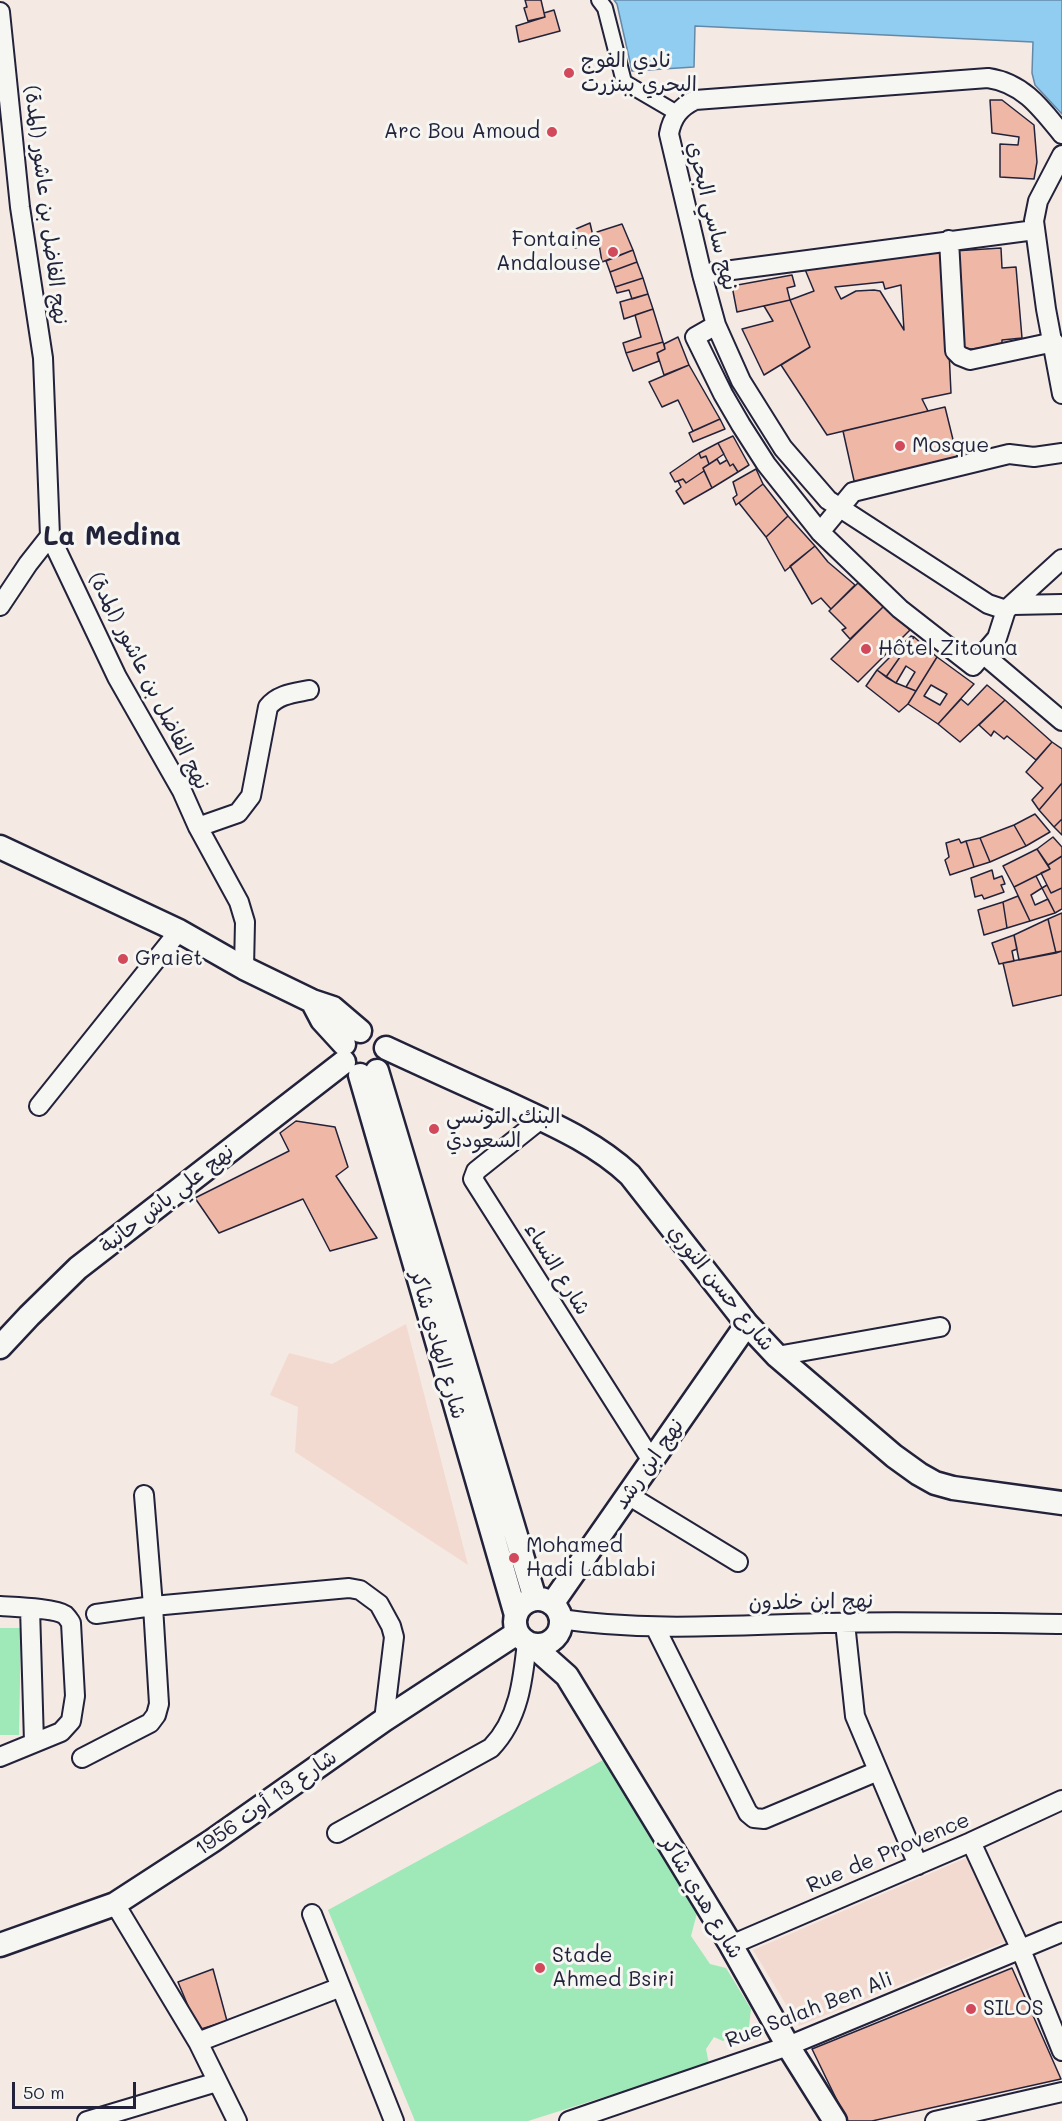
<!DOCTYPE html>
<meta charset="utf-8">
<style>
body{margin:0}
#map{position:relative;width:1062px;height:2121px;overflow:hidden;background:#f5e9e3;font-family:Mali,sans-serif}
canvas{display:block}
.scale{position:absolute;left:12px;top:2082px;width:124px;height:27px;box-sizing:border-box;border:3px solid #22223b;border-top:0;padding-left:8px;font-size:18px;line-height:21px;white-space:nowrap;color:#22223b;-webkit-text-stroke:4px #f6f6f2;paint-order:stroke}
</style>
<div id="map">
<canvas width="1062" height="2121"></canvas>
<div class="scale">50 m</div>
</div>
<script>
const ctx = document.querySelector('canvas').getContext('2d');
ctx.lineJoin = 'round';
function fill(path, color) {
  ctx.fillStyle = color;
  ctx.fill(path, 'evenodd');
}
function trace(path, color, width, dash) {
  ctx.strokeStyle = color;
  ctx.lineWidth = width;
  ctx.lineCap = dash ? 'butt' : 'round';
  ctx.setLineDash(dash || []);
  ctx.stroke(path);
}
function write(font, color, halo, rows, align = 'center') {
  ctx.font = font + ' Mali,"Playpen Sans Arabic",sans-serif';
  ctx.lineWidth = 6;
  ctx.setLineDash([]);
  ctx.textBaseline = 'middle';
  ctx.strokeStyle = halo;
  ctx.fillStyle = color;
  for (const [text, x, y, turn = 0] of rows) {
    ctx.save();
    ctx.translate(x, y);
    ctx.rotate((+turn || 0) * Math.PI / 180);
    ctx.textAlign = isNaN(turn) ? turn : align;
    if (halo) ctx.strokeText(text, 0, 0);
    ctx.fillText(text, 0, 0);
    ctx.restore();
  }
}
fill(new Path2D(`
 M 406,1324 L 468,1565 L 295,1452 L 298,1407 L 270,1395 L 289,1353 L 332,1364 Z
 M 973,1855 L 1010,1940 L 799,2026 L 753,1950 Z`), '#f3dad0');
fill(new Path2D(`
 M 0,1628 L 21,1628 L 19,1735 L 0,1735 Z
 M 603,1760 L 697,1913 L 691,1936 L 710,1964 L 726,1968 L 751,2009 L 749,2027 L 723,2041 L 714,2037 L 706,2049 L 709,2064 L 528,2121 L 415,2121 L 328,1910 Z`), '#9fe8b7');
const water = new Path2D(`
 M 614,0 L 1062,0 L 1062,114 L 1035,85 L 1032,73 L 1033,42 L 695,26 L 694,67 L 632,71 L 617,4 Z`);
fill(water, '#90cdf1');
trace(water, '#6489a8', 1.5);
const building = new Path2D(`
 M 525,0 L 541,0 L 545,17 L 528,21 L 524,8 L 527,7 Z
 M 554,10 L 560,31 L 519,42 L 516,26 L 545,17 L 544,13 Z
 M 990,100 L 1002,100 L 1034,125 L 1037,162 L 1034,179 L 1000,177 L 1000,144 L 1018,145 L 1019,137 L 992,133 Z
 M 590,223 L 595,245 L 574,248 L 571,231 Z
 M 622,224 L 633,250 L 602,262 L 597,232 Z
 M 944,245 L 951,393 L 922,399 L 928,411 L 827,435 L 781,365 L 810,347 L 790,300 L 814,291 L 804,267 ZM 883,282 L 885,289 L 901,285 L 904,330 L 880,291 L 874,290 L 856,291 L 841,299 L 835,287 Z
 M 1001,248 L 1002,268 L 1016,267 L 1022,338 L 1002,340 L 1002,346 L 961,350 L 954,251 Z
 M 633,250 L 637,262 L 610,272 L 606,261 Z
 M 637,262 L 643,278 L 615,287 L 610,272 Z
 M 792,275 L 795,286 L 787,288 L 790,300 L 737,312 L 732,286 Z
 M 643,278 L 648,294 L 632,299 L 629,290 L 617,293 L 615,287 Z
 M 648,294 L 653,309 L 624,319 L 620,302 Z
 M 790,300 L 810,347 L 764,375 L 742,329 L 773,321 L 764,306 Z
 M 653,309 L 663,342 L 626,353 L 623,343 L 641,337 L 635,315 Z
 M 678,337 L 689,365 L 664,375 L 657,353 L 665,349 L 664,344 Z
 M 663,342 L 665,349 L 657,353 L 659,361 L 633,371 L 626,353 Z
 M 689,365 L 720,419 L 693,431 L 678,400 L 662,407 L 649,382 Z
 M 945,407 L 958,460 L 855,485 L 843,431 Z
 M 720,419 L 725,429 L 693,442 L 689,433 Z
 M 733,436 L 749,465 L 738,472 L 733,464 L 730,466 L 718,443 Z
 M 718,443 L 724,454 L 709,464 L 706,456 L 701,458 L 699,453 Z
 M 699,453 L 701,458 L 706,456 L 709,464 L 703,468 L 704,471 L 686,483 L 683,479 L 675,482 L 670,473 Z
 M 717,459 L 720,464 L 727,460 L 730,466 L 733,464 L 738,472 L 712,488 L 703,468 Z
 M 756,469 L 763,484 L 736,505 L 733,498 L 737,495 L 733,482 Z
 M 704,471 L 712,488 L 684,504 L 676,491 L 681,487 L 678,481 L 683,479 L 686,483 Z
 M 763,484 L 788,516 L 766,537 L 739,503 Z
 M 788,516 L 815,546 L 785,571 L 766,537 Z
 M 815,546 L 828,562 L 855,585 L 831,609 L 821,598 L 812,604 L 790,566 Z
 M 858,583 L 884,606 L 850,639 L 842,630 L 846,628 L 829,611 Z
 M 884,606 L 910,630 L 858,682 L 831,659 Z
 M 911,636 L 914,637 L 886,677 L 877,670 Z
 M 914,637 L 937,657 L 916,691 L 906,687 L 915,672 L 906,666 L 896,683 L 886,677 Z
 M 937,657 L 974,684 L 938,724 L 908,704 ZM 931,685 L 947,694 L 940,705 L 924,696 Z
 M 877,670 L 896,683 L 916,691 L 908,704 L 899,712 L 866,686 Z
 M 987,685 L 1005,700 L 960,742 L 938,724 L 961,699 L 968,705 Z
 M 1005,700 L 1052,742 L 1036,760 L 1007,736 L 1004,739 L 994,731 L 991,736 L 979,725 Z
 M 1052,742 L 1062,749 L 1062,783 L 1039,810 L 1032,800 L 1043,788 L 1026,772 Z
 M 1062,783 L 1062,819 L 1054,827 L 1039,810 Z
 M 1035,814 L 1050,832 L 1026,846 L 1014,825 Z
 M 1062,819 L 1062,835 L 1054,827 Z
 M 1014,825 L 1026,846 L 990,862 L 980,838 Z
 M 1053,837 L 1062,847 L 1062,856 L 1048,865 L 1037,849 Z
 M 980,838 L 990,862 L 974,867 L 966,841 Z
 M 959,839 L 961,843 L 966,841 L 974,867 L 950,875 L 945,860 L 949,857 L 946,843 Z
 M 1037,849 L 1050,869 L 1014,887 L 1003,866 Z
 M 1062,856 L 1062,888 L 1051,893 L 1041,873 L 1050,869 L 1048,865 Z
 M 992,870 L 994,879 L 1002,876 L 1005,884 L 1001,885 L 1004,892 L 984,899 L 982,895 L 975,897 L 971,878 Z
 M 1036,876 L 1042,888 L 1031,895 L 1035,905 L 1048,899 L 1055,913 L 1030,921 L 1014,887 Z
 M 1047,885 L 1051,893 L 1062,888 L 1062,909 L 1055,913 L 1042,888 Z
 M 1018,896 L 1030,921 L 1007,928 L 1003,902 Z
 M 1003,902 L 1007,928 L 984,935 L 978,910 Z
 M 1062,913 L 1062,951 L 1056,953 L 1048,919 Z
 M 1048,919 L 1056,953 L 1019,960 L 1014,935 Z
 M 1014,935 L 1017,949 L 1012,951 L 1014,961 L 999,964 L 992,943 Z
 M 1062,951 L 1062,995 L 1013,1006 L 1003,963 Z
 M 296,1121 L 335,1127 L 348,1167 L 336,1176 L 377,1238 L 330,1251 L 303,1199 L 219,1233 L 195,1198 L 289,1151 L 280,1133 Z
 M 1012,1968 L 1061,2079 L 872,2121 L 847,2121 L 812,2049 Z
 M 213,1969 L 227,2021 L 198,2030 L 178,1982 Z`);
fill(building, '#efb7a5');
trace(building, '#22223b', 1.5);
const pedestrian = new Path2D(`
 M 599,0 L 605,8 L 624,82 L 677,113`);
const minor = new Path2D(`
 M 0,12 L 20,207 L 43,358 L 50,536 L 117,677 L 182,791 L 198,827 L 239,902 L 245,922 L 244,968
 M 1062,134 C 1041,108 1023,83 988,78 L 695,100 C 680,107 672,117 669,134 L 702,274 L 716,325 L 741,381 L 783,448 L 828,500 L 988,604 L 1006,610 L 1062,559
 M 1062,155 L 1038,201 L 1034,221 L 1046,309 L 1062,394
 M 949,240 L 955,351 L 960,356 L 970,360 L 1054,342
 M 702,274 L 1035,230
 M 716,325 L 695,337 L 723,394 L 741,425 L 766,464 L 820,532 L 900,609 L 973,666 L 997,638 L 1006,610
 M 820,532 L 853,492 L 1009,454 L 1034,457 L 1062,453
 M 1013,605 L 1062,604
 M 0,606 L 28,564 L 50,536
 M 983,654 L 1062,721
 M 198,827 L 238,813 L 251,796 L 268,707 C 278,694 295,693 309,690
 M 39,1106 L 179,931
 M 541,1119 L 476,1171 L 473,1179 L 652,1461
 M 777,1356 L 940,1327
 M 628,1495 L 738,1562
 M 0,1606 C 14,1607 55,1608 65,1615 C 68,1618 69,1620 71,1623 L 75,1696 L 71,1721 L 61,1732 L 0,1757
 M 30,1608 L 34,1742
 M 96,1614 L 153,1606 L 349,1588 L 360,1590 L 379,1604 L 391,1626 L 394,1637 L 384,1720
 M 560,1619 C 648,1632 737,1625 825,1623 C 904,1621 983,1623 1062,1624
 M 845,1623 L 855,1716 L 918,1865
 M 655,1627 L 748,1813 L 754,1818 L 764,1819 L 878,1771
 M 82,1758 L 150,1723 L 156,1715 L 159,1704 L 153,1606 L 144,1495
 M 337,1833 L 491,1748 C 519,1719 523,1680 527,1642
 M 971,1842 L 1021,1950 L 1062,2051
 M 115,1904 L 198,2042 L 237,2121
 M 312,1914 L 394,2121
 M 731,1945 L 971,1842 L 1062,1800
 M 198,2042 L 341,1987
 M 87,2121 L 217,2082
 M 569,2121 L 788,2046 L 1062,1932
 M 935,2121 L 1062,2092`);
const tertiary = new Path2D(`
 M 0,847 L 179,931 L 244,968 L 312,1001 L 333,1008 L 360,1031
 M 312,1001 L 322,1020 L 344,1044
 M 386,1048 C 425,1066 464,1084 503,1101 C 547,1122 594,1141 630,1175 L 747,1324 L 777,1356 L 894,1456 L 919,1474 L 935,1483 L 953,1488 L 1062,1503
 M 377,1071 L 535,1599
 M 360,1075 L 516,1615
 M 0,1347 L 29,1316 L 78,1268 L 344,1062
 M515 1622a23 23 0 1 1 46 0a23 23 0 1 1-46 0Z
 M 552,1604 L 747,1324
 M 531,1644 L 567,1676 L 731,1945 L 788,2046 L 835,2121
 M 0,1945 L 115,1904 L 212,1841 L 384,1720 L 517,1633`);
trace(pedestrian, '#22223b', 18);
trace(minor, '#22223b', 22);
trace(tertiary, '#22223b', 27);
trace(pedestrian, '#f6f6f2', 14);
trace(minor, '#f6f6f2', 18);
trace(tertiary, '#f6f6f2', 22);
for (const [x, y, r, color] of [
 [569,73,6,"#d1495b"],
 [552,132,6,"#d1495b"],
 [613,252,6,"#d1495b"],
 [900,446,6,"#d1495b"],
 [866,649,6,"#d1495b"],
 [123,959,6,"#d1495b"],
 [434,1129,6,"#d1495b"],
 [514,1558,6,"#d1495b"],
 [540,1968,6,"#d1495b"],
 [971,2009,6,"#d1495b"]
]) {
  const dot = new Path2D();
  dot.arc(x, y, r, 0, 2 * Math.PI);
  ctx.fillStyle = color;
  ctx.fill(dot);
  trace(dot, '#f6f6f2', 2);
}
write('21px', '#22223b', '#f6f6f2', [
 ["نادي الفوج",581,61],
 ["البحري ببنزرت",581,85],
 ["Arc Bou Amoud",540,132,"right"],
 ["Fontaine",601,240,"right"],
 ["Andalouse",601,264,"right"],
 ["Mosque",912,446],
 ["Hôtel Zitouna",878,649],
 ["Graiet",135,959],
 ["البنك التونسي",446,1117],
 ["السعودي",446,1141],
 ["Mohamed",526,1546],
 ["Hadi Lablabi",526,1570],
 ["Stade",552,1956],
 ["Ahmed Bsiri",552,1980],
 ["SILOS",983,2009]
], 'left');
write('21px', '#22223b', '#f6f6f2', [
 ["نهج الفاضل بن عاشور (المدة)",46,205,83],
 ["نهج ساسي البحري",712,216,76],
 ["نهج الفاضل بن عاشور (المدة)",149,681,63],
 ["نهج علي باش حانبة",167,1199,-38],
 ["شارع النساء",557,1269,58],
 ["شارع حسن النوري",721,1288,51],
 ["شارع الهادي شاكر",438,1345,74],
 ["نهج ابن رشد",649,1464,-55],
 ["نهج ابن خلدون",811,1602,-1],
 ["شارع 13 أوت 1956",266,1803,-35],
 ["Rue de Provence",888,1853,-23],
 ["شارع هدي شاكر",702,1898,59],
 ["Rue Salah Ben Ali",809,2010,-21]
]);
write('bold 27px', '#22223b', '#f6f6f2', [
 ["La Medina",112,537]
]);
</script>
